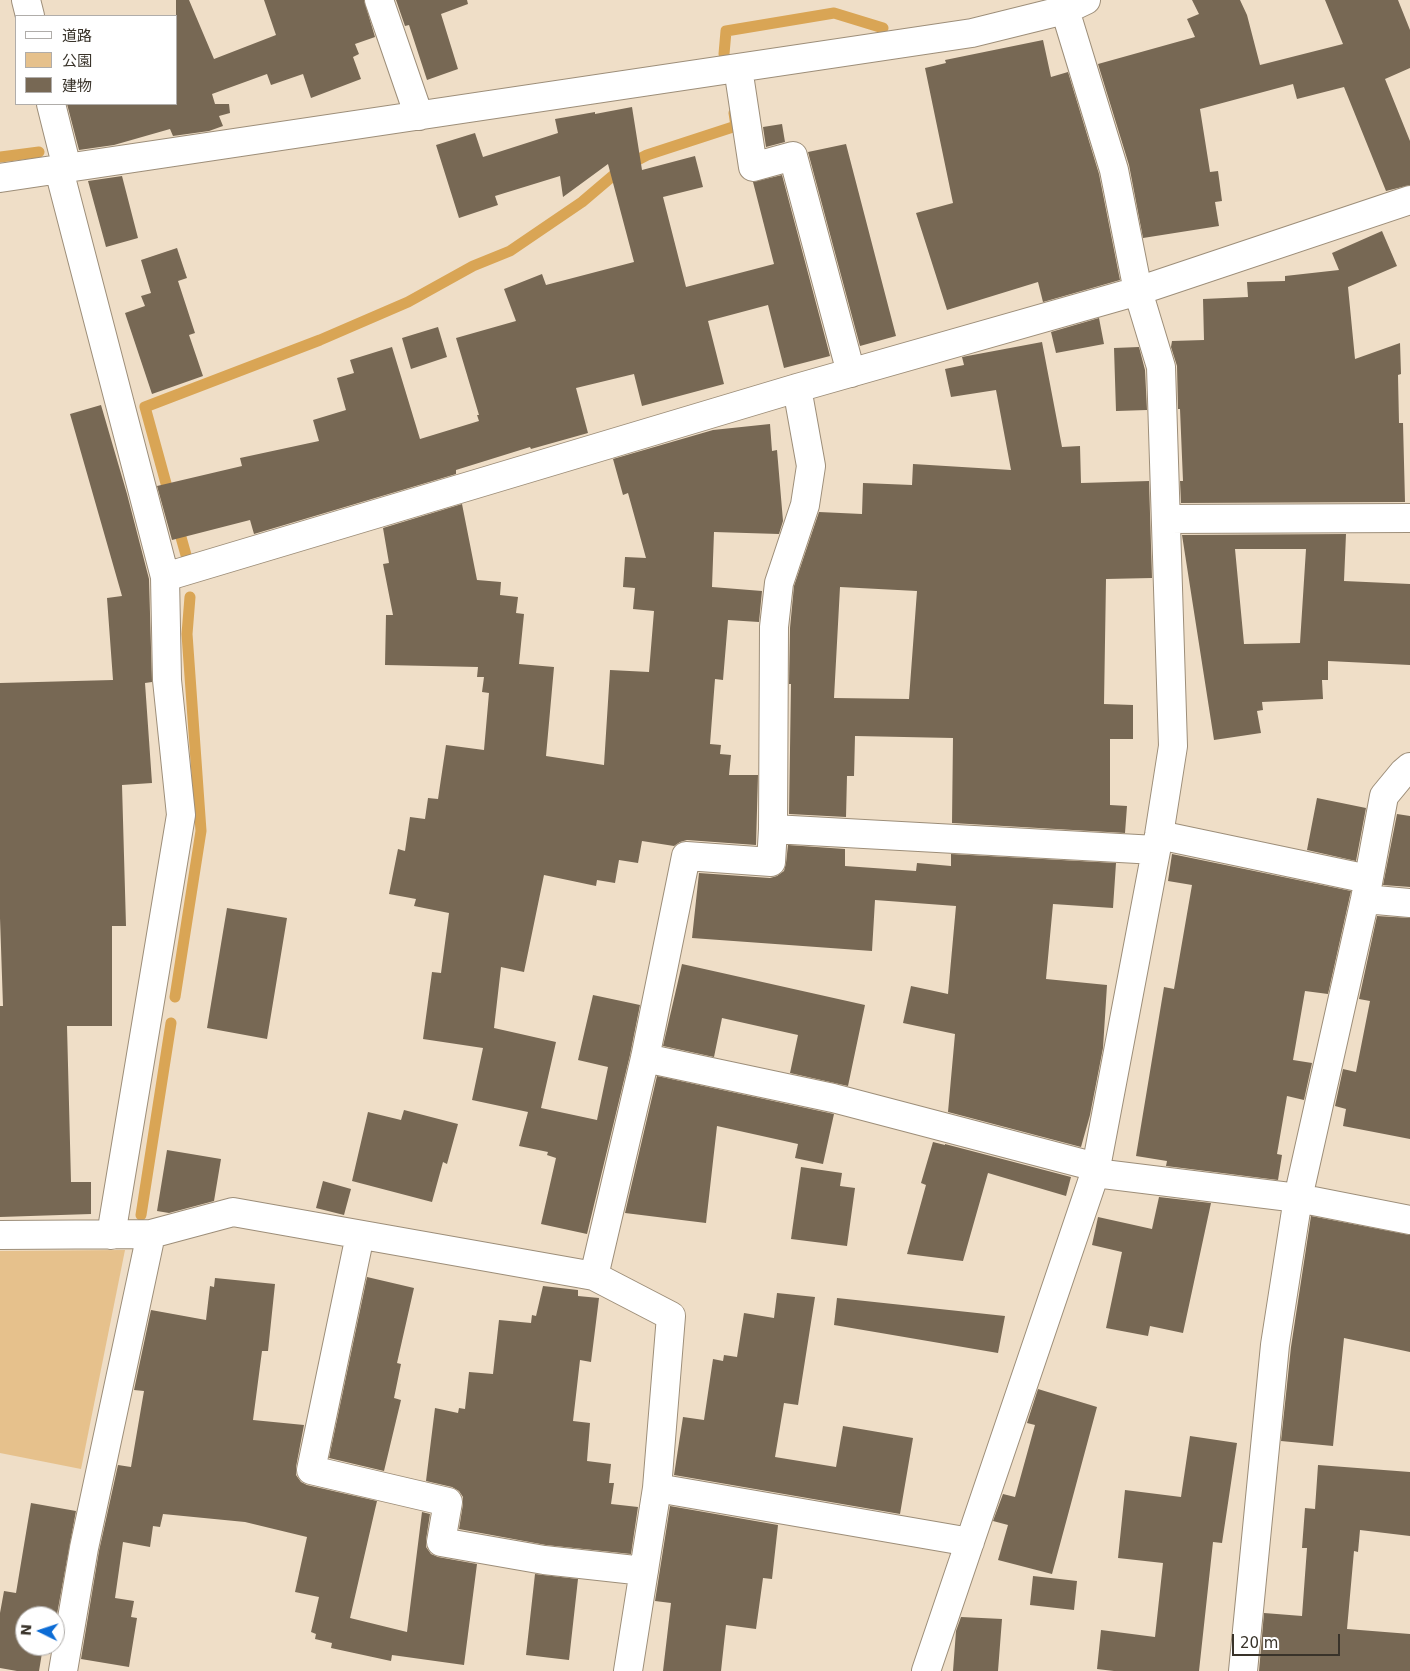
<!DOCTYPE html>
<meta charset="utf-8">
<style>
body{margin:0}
#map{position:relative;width:1410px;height:1671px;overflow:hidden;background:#efdec7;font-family:"DejaVu Sans","Noto Sans JP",sans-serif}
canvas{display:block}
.legend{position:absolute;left:15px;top:15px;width:162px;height:90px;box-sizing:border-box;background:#fff;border:1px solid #b0adaa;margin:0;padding:6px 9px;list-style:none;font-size:15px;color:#39332a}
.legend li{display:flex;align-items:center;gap:10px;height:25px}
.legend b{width:25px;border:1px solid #b0adaa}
.north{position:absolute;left:15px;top:1606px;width:50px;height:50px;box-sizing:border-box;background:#fff;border:1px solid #b0adaa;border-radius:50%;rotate:274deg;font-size:14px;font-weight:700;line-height:20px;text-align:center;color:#39332a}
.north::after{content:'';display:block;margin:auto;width:18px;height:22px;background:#0c6cd5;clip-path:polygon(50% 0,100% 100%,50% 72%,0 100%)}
.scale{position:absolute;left:1232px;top:1634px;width:108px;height:22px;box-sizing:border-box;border:2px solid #39332a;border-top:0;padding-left:6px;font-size:15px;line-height:18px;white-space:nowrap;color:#39332a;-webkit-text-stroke:4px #fff;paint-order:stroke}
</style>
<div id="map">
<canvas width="1410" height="1671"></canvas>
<ul class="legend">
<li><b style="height:6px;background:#fff"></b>道路</li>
<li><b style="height:14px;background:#e6c18c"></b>公園</li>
<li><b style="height:14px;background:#776854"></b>建物</li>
</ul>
<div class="north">N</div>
<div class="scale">20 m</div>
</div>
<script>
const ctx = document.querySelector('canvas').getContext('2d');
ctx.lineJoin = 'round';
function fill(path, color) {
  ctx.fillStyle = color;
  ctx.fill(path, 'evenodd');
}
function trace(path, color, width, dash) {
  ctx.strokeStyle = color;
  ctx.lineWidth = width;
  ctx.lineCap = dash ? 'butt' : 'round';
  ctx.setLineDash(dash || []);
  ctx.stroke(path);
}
fill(new Path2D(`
 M 125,1250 L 81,1469 L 0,1453 L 0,1251 Z`), '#e6c18c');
trace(new Path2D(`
 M 724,54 L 726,31 L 834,13 L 883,28
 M 0,157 L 39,152
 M 170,498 L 145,407 L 320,340 L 408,302 L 473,266 L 510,251 L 582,202 L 622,168 L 647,155 L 736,126 L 734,113
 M 177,523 L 186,555
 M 175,997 L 201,831 L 187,634 L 190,597
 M 141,1215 L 171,1023`), '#d9a555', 11);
fill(new Path2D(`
 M 176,0 L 189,0 L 214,59 L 276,35 L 264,0 L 364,0 L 375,37 L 355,44 L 359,54 L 353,57 L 361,79 L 311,98 L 303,74 L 271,85 L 267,74 L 212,94 L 215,104 L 229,104 L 230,113 L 219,116 L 223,126 L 209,131 L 173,136 L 170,129 L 114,145 L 79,150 L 67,104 L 176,104 Z
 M 396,0 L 467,0 L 468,4 L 441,14 L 458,69 L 427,80 L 409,25 L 405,26 Z
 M 1192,0 L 1240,0 L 1247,15 L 1260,65 L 1343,44 L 1325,0 L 1398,0 L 1410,30 L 1410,68 L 1385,79 L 1410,141 L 1410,185 L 1386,191 L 1344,87 L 1297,99 L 1293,84 L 1200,109 L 1210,172 L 1218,171 L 1222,201 L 1215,202 L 1219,226 L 1143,238 L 1129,165 L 1098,64 L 1195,37 L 1187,19 L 1199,14 Z
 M 1043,40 L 1051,77 L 1068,72 L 1099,174 L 1120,280 L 1043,302 L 1038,282 L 947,310 L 916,213 L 953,203 L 925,68 L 946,63 L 945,60 Z
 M 632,107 L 642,170 L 695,156 L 703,187 L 663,197 L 686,287 L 774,264 L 753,182 L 782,175 L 830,356 L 784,368 L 768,305 L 708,321 L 724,384 L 642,406 L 634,374 L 576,388 L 588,433 L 531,449 L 530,447 L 456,470 L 456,474 L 254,534 L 250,520 L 172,540 L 157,486 L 242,466 L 240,458 L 319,441 L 313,420 L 346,410 L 337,378 L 354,373 L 350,360 L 392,347 L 420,439 L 479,421 L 477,415 L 479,415 L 456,338 L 516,321 L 504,289 L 542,274 L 546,285 L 634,262 L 608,164 L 563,197 L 560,176 L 495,196 L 498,205 L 459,218 L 436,145 L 475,133 L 483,157 L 558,133 L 555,119 L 595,112 L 595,114 Z
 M 782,124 L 785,142 L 766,147 L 763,127 Z
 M 846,144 L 896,336 L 860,346 L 808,152 Z
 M 122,176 L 138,238 L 106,247 L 88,181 Z
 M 1382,231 L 1397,266 L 1348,287 L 1355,359 L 1400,343 L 1401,374 L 1398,375 L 1399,423 L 1403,423 L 1405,502 L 1181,503 L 1180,481 L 1183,481 L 1180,409 L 1178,409 L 1177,366 L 1171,347 L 1172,341 L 1204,340 L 1203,299 L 1248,297 L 1247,282 L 1285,281 L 1285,276 L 1339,270 L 1332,253 Z
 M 177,248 L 187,278 L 178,281 L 195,333 L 189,335 L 203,376 L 152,394 L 125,313 L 145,306 L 141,296 L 151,293 L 141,260 Z
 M 1099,318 L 1104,344 L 1056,353 L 1051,332 Z
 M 438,327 L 447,357 L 411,369 L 402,338 Z
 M 1042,342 L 1062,447 L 1080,446 L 1081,483 L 1149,481 L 1152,578 L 1106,579 L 1104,704 L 1133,705 L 1133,739 L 1110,739 L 1110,805 L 1127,806 L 1125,833 L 952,823 L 953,738 L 855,736 L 854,776 L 847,776 L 846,817 L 789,814 L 791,684 L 789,684 L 790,628 L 794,586 L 819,512 L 862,514 L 863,483 L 912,485 L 913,464 L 1011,470 L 996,390 L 951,397 L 945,369 L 964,365 L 962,357 ZM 840,587 L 917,591 L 909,699 L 834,698 Z
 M 1139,347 L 1145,370 L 1147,410 L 1116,411 L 1114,348 Z
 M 101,405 L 127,494 L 149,579 L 152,682 L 145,683 L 152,783 L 122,785 L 126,926 L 112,926 L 112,1026 L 67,1026 L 71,1182 L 91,1182 L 91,1214 L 0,1217 L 0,1006 L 3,1006 L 0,918 L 0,683 L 113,680 L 107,598 L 122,596 L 70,414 Z
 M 770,424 L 772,451 L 777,450 L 783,521 L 779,534 L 714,532 L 712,587 L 762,591 L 759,622 L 728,620 L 723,680 L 715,679 L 710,744 L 721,745 L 720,754 L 731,755 L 729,775 L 758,775 L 756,845 L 687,840 L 680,842 L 674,846 L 642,841 L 638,863 L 619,860 L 615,883 L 597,880 L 596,886 L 544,875 L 524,972 L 501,967 L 494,1028 L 556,1042 L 541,1108 L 597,1120 L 608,1067 L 578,1060 L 593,995 L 640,1005 L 630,1055 L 587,1234 L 541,1224 L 556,1158 L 547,1155 L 548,1152 L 519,1146 L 528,1112 L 472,1100 L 483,1048 L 423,1039 L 432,972 L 441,973 L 449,913 L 414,906 L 416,899 L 389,894 L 398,849 L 405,851 L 410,817 L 425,819 L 428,798 L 438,799 L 446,745 L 484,750 L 489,693 L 482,692 L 484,677 L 477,677 L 478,667 L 385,665 L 386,615 L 393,615 L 383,564 L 389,563 L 383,528 L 462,504 L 477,580 L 501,582 L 500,595 L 518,597 L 516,613 L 524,614 L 519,664 L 554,667 L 546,756 L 604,765 L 610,670 L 649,672 L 654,611 L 633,609 L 635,588 L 623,587 L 625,557 L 646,558 L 628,493 L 623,495 L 613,459 L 713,430 Z
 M 1346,534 L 1344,581 L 1410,584 L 1410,665 L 1328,661 L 1328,680 L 1322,680 L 1323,699 L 1262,702 L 1263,710 L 1257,711 L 1261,733 L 1214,740 L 1182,535 ZM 1235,549 L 1306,549 L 1300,643 L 1244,644 Z
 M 1317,798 L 1366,808 L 1356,861 L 1307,850 Z
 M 1397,814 L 1410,816 L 1410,887 L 1383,885 Z
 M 788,845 L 845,849 L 845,866 L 916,871 L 917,863 L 951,866 L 951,854 L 1116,863 L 1113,908 L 1053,904 L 1046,979 L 1107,985 L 1103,1048 L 1090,1115 L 1081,1147 L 948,1112 L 955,1034 L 903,1023 L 911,986 L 948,994 L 956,906 L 875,900 L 872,951 L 692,938 L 699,873 L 770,878 L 777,876 L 784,871 L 786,863 Z
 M 1172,854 L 1351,891 L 1328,994 L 1305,991 L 1293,1060 L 1312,1063 L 1304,1100 L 1287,1096 L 1277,1154 L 1282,1155 L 1278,1180 L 1166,1166 L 1167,1161 L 1136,1156 L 1164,987 L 1174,989 L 1192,885 L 1168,881 Z
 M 227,908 L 287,918 L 267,1039 L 207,1028 Z
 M 1377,916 L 1410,918 L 1410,1139 L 1343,1126 L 1346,1109 L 1335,1106 L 1343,1069 L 1356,1072 L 1370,1001 L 1359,999 Z
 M 682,964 L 865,1005 L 848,1086 L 790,1073 L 798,1035 L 722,1018 L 714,1057 L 663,1046 Z
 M 657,1076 L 834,1114 L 823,1164 L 795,1158 L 798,1144 L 717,1126 L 706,1223 L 625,1213 Z
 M 404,1110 L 458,1124 L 447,1164 L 443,1162 L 432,1202 L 352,1181 L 368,1112 L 401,1120 Z
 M 933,1142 L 945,1145 L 945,1144 L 1071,1177 L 1066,1196 L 988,1173 L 963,1261 L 907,1254 L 926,1185 L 921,1183 Z
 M 167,1150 L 221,1159 L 214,1201 L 169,1213 L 157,1211 Z
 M 801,1167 L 842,1173 L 840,1186 L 855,1188 L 847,1246 L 791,1239 Z
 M 323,1181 L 351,1189 L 344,1215 L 316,1208 Z
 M 1159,1197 L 1211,1203 L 1183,1333 L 1150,1326 L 1148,1336 L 1106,1328 L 1122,1252 L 1092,1245 L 1098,1217 L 1152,1229 Z
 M 1311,1216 L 1410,1235 L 1410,1352 L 1344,1338 L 1333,1446 L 1281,1441 L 1291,1347 Z
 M 367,1277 L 414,1288 L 397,1363 L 401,1364 L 394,1398 L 401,1400 L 384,1471 L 329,1458 Z
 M 215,1278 L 275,1284 L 268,1351 L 262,1351 L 253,1420 L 304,1425 L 296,1467 L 296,1475 L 301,1482 L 307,1485 L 377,1501 L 350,1618 L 407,1632 L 422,1512 L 430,1514 L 426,1540 L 426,1547 L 431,1554 L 438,1557 L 477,1564 L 464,1665 L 392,1655 L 391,1661 L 331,1648 L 332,1643 L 315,1639 L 316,1634 L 311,1632 L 319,1597 L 295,1592 L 307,1537 L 245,1522 L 163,1514 L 160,1527 L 153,1526 L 150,1547 L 123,1542 L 115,1598 L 134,1601 L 131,1617 L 137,1618 L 129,1667 L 81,1659 L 99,1551 L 118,1465 L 131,1467 L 144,1391 L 134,1390 L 151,1310 L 206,1320 L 210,1286 L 214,1287 Z
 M 543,1286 L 578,1290 L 578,1296 L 599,1298 L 591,1362 L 580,1360 L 573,1421 L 590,1423 L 587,1461 L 611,1464 L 609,1483 L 614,1483 L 611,1504 L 638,1507 L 631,1554 L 546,1545 L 459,1529 L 463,1504 L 463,1497 L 459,1491 L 452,1487 L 426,1481 L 435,1408 L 458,1413 L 459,1408 L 465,1409 L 469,1372 L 493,1374 L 499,1320 L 531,1323 L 532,1315 L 536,1316 Z
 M 777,1293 L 815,1297 L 798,1405 L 784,1403 L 775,1457 L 836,1467 L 843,1426 L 913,1438 L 900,1514 L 674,1475 L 683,1417 L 704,1420 L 713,1359 L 723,1361 L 724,1355 L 737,1357 L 744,1313 L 774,1318 Z
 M 837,1298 L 1005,1316 L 998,1353 L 834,1325 Z
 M 1038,1389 L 1097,1407 L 1052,1574 L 998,1560 L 1008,1525 L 993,1521 L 1003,1494 L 1015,1497 L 1035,1425 L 1027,1423 Z
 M 1190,1436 L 1237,1443 L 1222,1543 L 1213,1542 L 1199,1671 L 1114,1671 L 1097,1669 L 1101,1630 L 1155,1637 L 1163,1563 L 1118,1558 L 1125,1490 L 1181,1497 Z
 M 1318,1465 L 1410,1472 L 1410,1536 L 1360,1530 L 1358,1552 L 1354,1551 L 1347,1629 L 1410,1634 L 1410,1671 L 1259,1671 L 1264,1613 L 1302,1616 L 1307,1548 L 1302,1548 L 1305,1508 L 1315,1509 Z
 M 31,1503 L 76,1511 L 55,1625 L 55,1616 L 25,1616 L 25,1646 L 51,1646 L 50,1654 L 42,1653 L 39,1671 L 17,1671 L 0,1668 L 0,1613 L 4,1591 L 16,1593 Z
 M 670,1506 L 778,1525 L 772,1579 L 763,1578 L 756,1629 L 726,1625 L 721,1671 L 663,1671 L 671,1603 L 655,1601 Z
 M 535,1574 L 578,1579 L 569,1660 L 526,1655 Z
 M 1033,1576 L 1077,1581 L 1074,1610 L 1030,1605 Z
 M 961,1617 L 1002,1619 L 998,1671 L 953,1671 L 956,1631 Z`), '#776854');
const street = new Path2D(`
 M 26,0 L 30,16
 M 379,0 L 419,116
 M 738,68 L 753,167 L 793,156 L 851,373
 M 51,104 L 67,168
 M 59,170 L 165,577 L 167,680 L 181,815 L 111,1235
 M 0,178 L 972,33 L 1065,10 L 1086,0
 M 1166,519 L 1410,518
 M 165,577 L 797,388 L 1138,291 L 1410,200
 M 773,829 L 1156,850
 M 1159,835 L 1368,879
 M 1365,899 L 1410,903
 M 645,1058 L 833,1098 L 1096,1167
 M 1095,1173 L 1298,1198 L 1410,1220
 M 0,1235 L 151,1234 L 233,1212 L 594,1276 L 671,1316 L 657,1488 L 628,1671
 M 360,1235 L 311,1470 L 448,1502 L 441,1542 L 544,1560 L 644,1571
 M 594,1276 L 645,1058 L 686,856 L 771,862 L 773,829 L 774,627 L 779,583 L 805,505 L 811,466 L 797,388
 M 657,1488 L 970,1542
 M 63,1671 L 84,1548 L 151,1234
 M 926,1671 L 1095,1173 L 1159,835 L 1173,746 L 1161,367 L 1138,291 L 1114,170 L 1062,0
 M 1243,1671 L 1275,1345 L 1298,1198 L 1365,899 L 1384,796 L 1403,773 L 1410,767`);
trace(street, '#9d8e79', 30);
trace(street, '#fff', 28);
</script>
